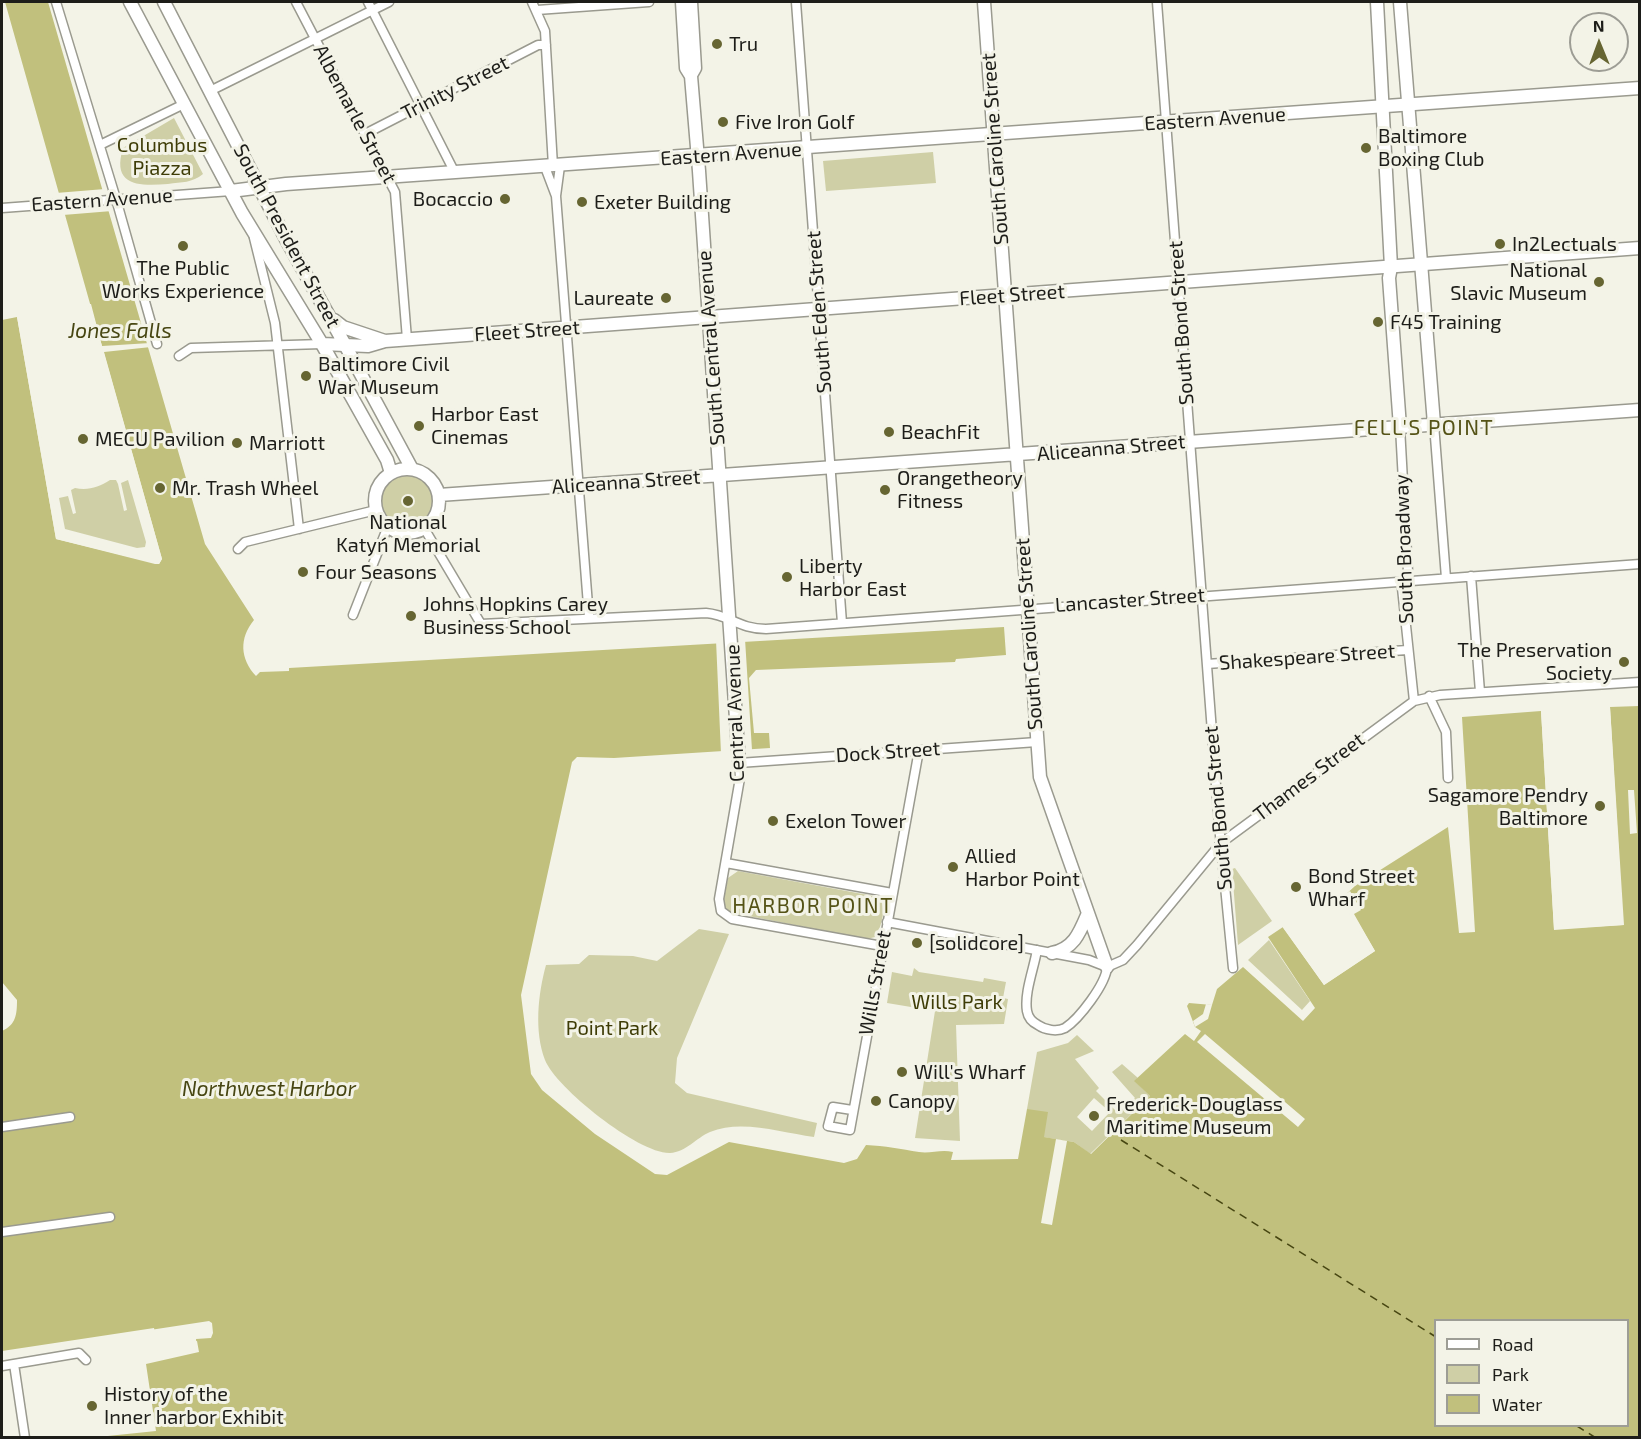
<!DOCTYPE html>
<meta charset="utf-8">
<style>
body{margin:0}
#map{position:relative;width:1641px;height:1439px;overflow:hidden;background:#f3f3e7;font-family:"Exo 2",sans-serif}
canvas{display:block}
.frame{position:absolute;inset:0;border:3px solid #1d1d19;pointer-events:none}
.legend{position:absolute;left:1434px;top:1319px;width:195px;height:108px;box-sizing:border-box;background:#f3f3e7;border:2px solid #9d9d95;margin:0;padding:8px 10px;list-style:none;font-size:18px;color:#1d1d19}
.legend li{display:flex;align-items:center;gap:12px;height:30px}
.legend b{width:30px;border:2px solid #9d9d95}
.north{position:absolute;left:1569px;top:12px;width:60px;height:60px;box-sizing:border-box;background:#f3f3e7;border:2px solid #9d9d95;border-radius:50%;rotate:359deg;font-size:16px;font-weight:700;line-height:24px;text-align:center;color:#1d1d19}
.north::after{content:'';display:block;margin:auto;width:21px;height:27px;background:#666532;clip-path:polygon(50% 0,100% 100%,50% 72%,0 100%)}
</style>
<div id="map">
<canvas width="1641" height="1439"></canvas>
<div class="frame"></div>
<ul class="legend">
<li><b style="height:8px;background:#fff"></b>Road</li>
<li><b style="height:16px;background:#cfcfa6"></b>Park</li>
<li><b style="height:16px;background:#c1c07d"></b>Water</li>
</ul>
<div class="north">N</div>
</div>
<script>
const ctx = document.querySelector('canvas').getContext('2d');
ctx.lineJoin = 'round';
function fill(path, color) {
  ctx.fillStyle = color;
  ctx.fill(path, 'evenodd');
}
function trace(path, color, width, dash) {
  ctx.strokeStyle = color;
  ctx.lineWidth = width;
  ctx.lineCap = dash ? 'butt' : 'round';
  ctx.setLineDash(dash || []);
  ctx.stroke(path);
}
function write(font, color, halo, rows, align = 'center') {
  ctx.font = font + ' "Exo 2",sans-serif';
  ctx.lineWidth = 6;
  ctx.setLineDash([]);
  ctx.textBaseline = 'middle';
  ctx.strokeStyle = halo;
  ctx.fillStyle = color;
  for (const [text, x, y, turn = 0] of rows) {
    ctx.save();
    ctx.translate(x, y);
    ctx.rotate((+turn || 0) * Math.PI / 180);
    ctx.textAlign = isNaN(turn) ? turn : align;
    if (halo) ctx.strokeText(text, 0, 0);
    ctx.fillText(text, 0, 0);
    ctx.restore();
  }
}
fill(new Path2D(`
 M 174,118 L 203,174 C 192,183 182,182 168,184 C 140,186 111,187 123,148 Z
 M 933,152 L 936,183 L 826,191 L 823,161 Z
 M381 500a26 26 0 1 1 52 0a26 26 0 1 1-52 0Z
 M 110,480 L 116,480 L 118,484 L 124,511 L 127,510 L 121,483 L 128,480 L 146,542 L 145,547 L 137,548 L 65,529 L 59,498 L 68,496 L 73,514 L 76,513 L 71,490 L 75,488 C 88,491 99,487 110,480 Z
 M 1235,868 L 1272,921 L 1238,945 L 1232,869 Z
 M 738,871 L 879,897 C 887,906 882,927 875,937 L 867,939 L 728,912 L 723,903 L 728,878 Z
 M 699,929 L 729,934 L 677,1058 L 675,1083 L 687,1093 L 817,1123 L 814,1137 C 782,1133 742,1119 710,1132 C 696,1138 686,1152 670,1153 C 639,1154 556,1088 545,1060 C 534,1031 538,994 546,965 L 579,964 L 589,955 L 633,956 L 657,961 Z
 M 1269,940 L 1310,1001 L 1302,1010 L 1248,960 Z
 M 914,968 L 919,972 L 983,982 L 984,978 L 1006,982 L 1003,998 L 1008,999 L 1004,1024 L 956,1025 L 960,1141 L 915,1138 L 935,1011 L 887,1003 L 892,972 L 912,976 Z
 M 1077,1035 L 1094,1051 L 1075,1059 L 1099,1088 L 1096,1091 L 1118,1113 L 1135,1098 L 1112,1072 L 1122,1064 L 1138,1078 L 1135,1081 L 1150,1096 L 1090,1154 L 1074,1142 L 1043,1137 L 1027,1109 L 1037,1052 L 1068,1043 ZM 1094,1098 L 1110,1112 L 1092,1131 L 1077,1117 Z`), '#cfcfa6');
fill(new Path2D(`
 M 5,2 L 48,2 L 205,544 L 254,620 C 239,638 240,659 256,676 L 260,672 L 289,671 L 289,668 L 1004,627 L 1006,655 L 956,659 L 955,662 L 756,670 L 749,678 L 754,733 L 769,733 L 770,748 L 614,758 L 577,757 L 572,762 L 521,995 L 531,1074 L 542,1090 L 595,1134 L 655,1174 L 667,1175 L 729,1142 L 844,1163 L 857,1159 L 866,1145 C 885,1146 901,1149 919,1152 C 930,1154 941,1149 953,1152 L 951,1160 L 1018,1159 L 1027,1109 L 1048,1112 L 1044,1137 L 1074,1142 L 1091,1154 L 1150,1096 L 1134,1081 L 1185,1034 L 1194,1041 L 1201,1031 L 1195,1027 L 1187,1006 L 1189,1003 L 1212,1005 L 1217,989 L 1243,967 L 1303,1021 L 1315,1008 L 1268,937 L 1283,927 L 1324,985 L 1375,951 L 1343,897 L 1355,886 L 1448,827 L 1459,933 L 1475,932 L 1462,717 L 1541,711 L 1554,929 L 1623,925 L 1610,707 L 1639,706 L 1639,1437 L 98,1437 L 156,1431 L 146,1364 L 199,1352 L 197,1341 L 158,1348 L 154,1328 L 2,1351 L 2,1031 C 16,1025 17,1014 17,1000 L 2,982 L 2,320 L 17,317 L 56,539 L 155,564 L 159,564 L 162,559 ZM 1436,1320 L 1628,1320 L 1628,1426 L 1436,1426 Z`), '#c1c07d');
fill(new Path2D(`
 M 105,189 L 112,211 L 63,215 L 56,193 Z
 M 88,304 L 91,304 L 102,346 L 150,343 L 151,347 L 104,352 L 162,559 L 159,564 L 56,539 L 17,317 L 20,316 L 59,536 L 159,560 Z
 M 745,639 L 752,750 L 721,754 L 716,640 Z
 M 1610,707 L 1624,925 L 1554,930 L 1541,711 L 1544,711 L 1557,926 L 1581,925 L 1579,898 L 1592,895 L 1595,898 L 1596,924 L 1620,923 L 1607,708 Z
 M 1628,790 L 1634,790 L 1637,833 L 1630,834 Z
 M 1350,891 L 1361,910 L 1354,914 L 1375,951 L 1324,985 L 1281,925 L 1286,925 L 1324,981 L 1371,950 L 1340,898 L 1341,894 L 1343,896 Z
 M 1206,1004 L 1212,1005 L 1208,1019 L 1195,1027 L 1193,1021 L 1203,1014 Z
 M 1205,1034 L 1305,1119 L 1298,1127 L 1197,1042 Z
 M 1056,1139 L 1067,1141 L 1052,1225 L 1041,1223 Z
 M 209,1321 L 212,1323 L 213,1333 L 211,1338 L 196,1339 L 197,1350 L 143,1363 L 196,1347 L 195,1345 L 157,1351 L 152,1331 L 137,1332 Z`), '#f3f3e7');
trace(new Path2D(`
 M 1121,1140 L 1436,1337
 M 1577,1426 L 1596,1438`), '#474612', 1.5, [8, 6]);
const street = new Path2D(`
 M 56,2 L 116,199 L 157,344
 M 296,2 L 395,192 L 407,339
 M 368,2 L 455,173
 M 532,2 L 545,31 L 553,166
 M 796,2 L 842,623
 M 1157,2 L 1219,825 L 1233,968
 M 537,10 L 649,2
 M 210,91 L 389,2
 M 365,134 L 538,45 L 546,45
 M 100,145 L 184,104
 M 560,166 L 556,196 L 589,618
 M 545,167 L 556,196
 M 2,208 L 231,191
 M 254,238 L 275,323 L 299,529
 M 179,356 L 191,348 L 322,344
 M 1434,424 L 1446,578
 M 1400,427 L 1408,572 L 1402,588 L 1414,701
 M 424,528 L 481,624 L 706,613 C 730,615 739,629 766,629 L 1640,564
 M 238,549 L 245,542 L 376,510
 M 1471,576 L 1480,692
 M 353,615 L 388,526
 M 1207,664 L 1407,650
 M 1429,696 L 1446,732 L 1448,778
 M 726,863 L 892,893
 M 887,922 L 1089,960 L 1107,967
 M 882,946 L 732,919 L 721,911 L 719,899 L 740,778 L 739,763 L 1037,742
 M 1037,950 C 1034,968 1024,993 1027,1011 C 1028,1017 1032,1022 1038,1025 C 1045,1030 1057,1032 1065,1028 C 1079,1019 1106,984 1107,967
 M 1107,967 L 1123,960 L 1137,945 L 1221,843 L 1414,701 L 1440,695 L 1640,682
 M 852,1110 L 833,1107 L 828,1126 L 850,1130 L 919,750
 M 2,1127 L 70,1117
 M 2,1232 L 110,1217
 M 14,1364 L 25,1438
 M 2,1366 L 79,1353 L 86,1360`);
const secondary = new Path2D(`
 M 682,2 L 686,68 L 691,76 L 699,171 L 739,763
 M 691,2 L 695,68 L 691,75
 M 984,2 L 1040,777 L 1107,967
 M 1377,2 L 1391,267 L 1389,278 L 1400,427
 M 1400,2 L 1434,424
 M 344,343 L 412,469
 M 322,344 L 387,460 L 391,473
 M375 501a32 32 0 1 1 64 0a32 32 0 1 1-64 0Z
 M 439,495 L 1640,410
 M 1052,953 C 1074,949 1080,932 1088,913`);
const primary = new Path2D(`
 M 130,2 L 242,213 L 322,344 L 368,346 L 385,341 L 1640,248
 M 164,2 L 287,241 L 344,343
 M 231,191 L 286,184 L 1640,88
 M 334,320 L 343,327 L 385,341`);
trace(street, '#9a9a8f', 11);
trace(secondary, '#9a9a8f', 15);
trace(primary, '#9a9a8f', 15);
trace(street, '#fff', 8);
trace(secondary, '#fff', 12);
trace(primary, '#fff', 12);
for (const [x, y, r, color] of [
 [717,44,6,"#666532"],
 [723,122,6,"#666532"],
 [1366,148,6,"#666532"],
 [505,199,6,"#666532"],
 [582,202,6,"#666532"],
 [1500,244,6,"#666532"],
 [183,246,6,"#666532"],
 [1599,282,6,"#666532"],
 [666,298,6,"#666532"],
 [1378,322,6,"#666532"],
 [306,376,6,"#666532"],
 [419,426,6,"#666532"],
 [889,432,6,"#666532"],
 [83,439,6,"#666532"],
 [237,443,6,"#666532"],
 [160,488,6,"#666532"],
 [885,490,6,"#666532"],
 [408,501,6,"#666532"],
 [303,572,6,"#666532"],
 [787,577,6,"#666532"],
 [411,616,6,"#666532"],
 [1624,662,6,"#666532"],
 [1600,806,6,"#666532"],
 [773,821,6,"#666532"],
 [953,867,6,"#666532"],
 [1296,887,6,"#666532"],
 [917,943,6,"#666532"],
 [902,1072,6,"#666532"],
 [876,1101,6,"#666532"],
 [1094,1116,6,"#666532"],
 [92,1406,6,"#666532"]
]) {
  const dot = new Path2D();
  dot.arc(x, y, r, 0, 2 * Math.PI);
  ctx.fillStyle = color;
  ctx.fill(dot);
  trace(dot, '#f3f3e7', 2);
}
write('20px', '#1d1d19', '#f3f3e7', [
 ["Tru",729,44],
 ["Five Iron Golf",735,122],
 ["Baltimore",1378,136],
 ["Boxing Club",1378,159],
 ["Bocaccio",493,199,"right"],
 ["Exeter Building",594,202],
 ["In2Lectuals",1512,244],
 ["The Public",183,268,"center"],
 ["Works Experience",183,291,"center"],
 ["National",1587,270,"right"],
 ["Slavic Museum",1587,293,"right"],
 ["Laureate",654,298,"right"],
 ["F45 Training",1390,322],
 ["Baltimore Civil",318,364],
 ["War Museum",318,387],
 ["Harbor East",431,414],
 ["Cinemas",431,437],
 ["BeachFit",901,432],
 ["MECU Pavilion",95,439],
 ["Marriott",249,443],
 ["Orangetheory",897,478],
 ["Fitness",897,501],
 ["Mr. Trash Wheel",172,488],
 ["National",408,522,"center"],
 ["Katyń Memorial",408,545,"center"],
 ["Liberty",799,566],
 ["Harbor East",799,589],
 ["Four Seasons",315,572],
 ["Johns Hopkins Carey",423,604],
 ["Business School",423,627],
 ["The Preservation",1612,650,"right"],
 ["Society",1612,673,"right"],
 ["Sagamore Pendry",1588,795,"right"],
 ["Baltimore",1588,818,"right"],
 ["Exelon Tower",785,821],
 ["Allied",965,856],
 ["Harbor Point",965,879],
 ["Bond Street",1308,876],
 ["Wharf",1308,899],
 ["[solidcore]",929,943],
 ["Will's Wharf",914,1072],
 ["Canopy",888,1101],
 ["Frederick-Douglass",1106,1104],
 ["Maritime Museum",1106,1127],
 ["History of the",104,1394],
 ["Inner harbor Exhibit",104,1417]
], 'left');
write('20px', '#1d1d19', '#f3f3e7', [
 ["Trinity Street",455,88,-27],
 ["Albemarle Street",355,114,62],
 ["Eastern Avenue",1215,119,-4],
 ["South Caroline Street",995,149,-94],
 ["Eastern Avenue",731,154,-4],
 ["Eastern Avenue",102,200,-4],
 ["South President Street",287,236,62],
 ["Fleet Street",1012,295,-4],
 ["South Eden Street",819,312,-94],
 ["South Bond Street",1181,323,-94],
 ["Fleet Street",527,331,-4],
 ["South Central Avenue",711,348,-94],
 ["Aliceanna Street",1111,448,-5],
 ["Aliceanna Street",626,482,-4],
 ["South Broadway",1404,549,-92],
 ["Lancaster Street",1130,600,-4],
 ["South Caroline Street",1029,634,-94],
 ["Shakespeare Street",1307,657,-4],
 ["Central Avenue",735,713,-92],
 ["Dock Street",888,752,-4],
 ["Thames Street",1309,777,-37],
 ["South Bond Street",1218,808,-95],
 ["Wills Street",875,983,-80]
]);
write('20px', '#3e3c06', '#f3f3e7', [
 ["Columbus",162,145],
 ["Piazza",162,168],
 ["Wills Park",957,1002],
 ["Point Park",612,1028]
]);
write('italic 21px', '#474612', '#f3f3e7', [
 ["Jones Falls",120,331],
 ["Northwest Harbor",269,1089]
]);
ctx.letterSpacing = '1.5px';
write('21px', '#555317', '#f3f3e7', [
 ["FELL'S POINT",1424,428],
 ["HARBOR POINT",813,906]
]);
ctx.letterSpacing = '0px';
</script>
